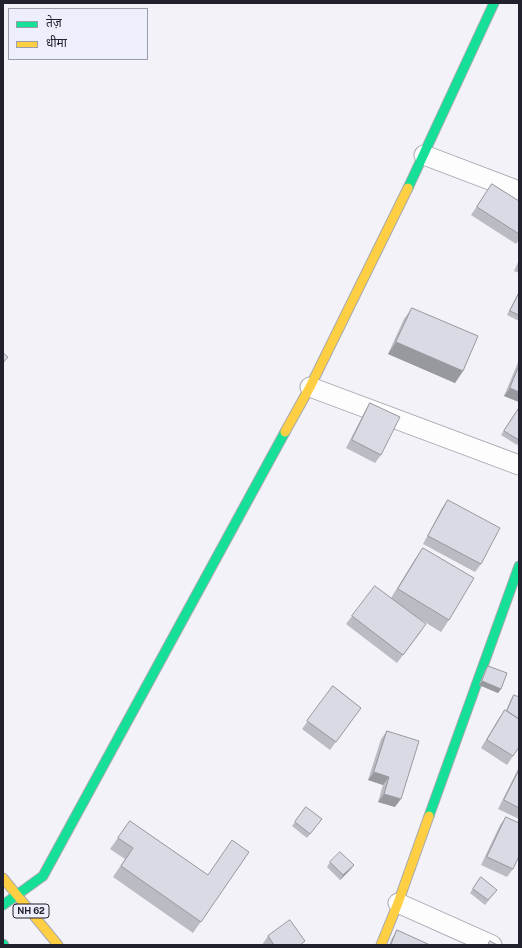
<!DOCTYPE html>
<meta charset="utf-8">
<style>
body{margin:0}
#map{position:relative;width:522px;height:948px;overflow:hidden;background:#f2f2f8;font-family:"Public Sans","Noto Sans Devanagari",sans-serif}
canvas{display:block}
.frame{position:absolute;inset:0;border:4px solid #20212c;pointer-events:none}
.legend{position:absolute;left:8px;top:8px;width:140px;height:52px;box-sizing:border-box;background:#eeeffc;border:1px solid #9c9da9;margin:0;padding:5px 7px;list-style:none;font-size:12px;color:#20212c}
.legend li{display:flex;align-items:center;gap:8px;height:20px}
.legend b{width:20px;border:1px solid #9c9da9}
</style>
<div id="map">
<canvas width="522" height="948"></canvas>
<div class="frame"></div>
<ul class="legend">
<li><b style="height:5px;background:#16e098"></b>तेज़</li>
<li><b style="height:5px;background:#ffcf43"></b>धीमा</li>
</ul>
</div>
<script>
const ctx = document.querySelector('canvas').getContext('2d');
ctx.lineJoin = 'round';
function trace(path, color, width, dash) {
  ctx.strokeStyle = color;
  ctx.lineWidth = width;
  ctx.lineCap = dash ? 'butt' : 'round';
  ctx.setLineDash(dash || []);
  ctx.stroke(path);
}
function fill(path, color) {
  ctx.fillStyle = color;
  ctx.fill(path, 'evenodd');
}
function write(font, color, halo, rows, align = 'center') {
  ctx.font = font + ' "Public Sans",sans-serif';
  ctx.lineWidth = 3.5;
  ctx.setLineDash([]);
  ctx.textBaseline = 'middle';
  ctx.strokeStyle = halo;
  ctx.fillStyle = color;
  for (const [text, x, y, turn = 0] of rows) {
    ctx.save();
    ctx.translate(x, y);
    ctx.rotate((+turn || 0) * Math.PI / 180);
    ctx.textAlign = isNaN(turn) ? turn : align;
    if (halo) ctx.strokeText(text, 0, 0);
    ctx.fillText(text, 0, 0);
    ctx.restore();
  }
}
const street = new Path2D(`
 M 424,155 L 519,191
 M 310,387 L 519,465
 M 398,903 L 492,945`);
const fast = new Path2D(`
 M 408,188 L 494,3
 M 429,816 L 519,566
 M 3,905 L 43,876 L 285,432
 M 3,944 L 4,945`);
const slow = new Path2D(`
 M 285,432 L 310,387 L 408,188
 M 3,878 L 58,945
 M 381,945 L 398,903 L 429,816`);
trace(street, '#a8a9b1', 21);
trace(fast, '#a8a9b1', 11);
trace(slow, '#a8a9b1', 11);
trace(street, '#fdfdfe', 19);
trace(fast, '#16e098', 9);
trace(slow, '#ffcf43', 9);
fill(new Path2D(`
 M 492,184 L 519,201 L 519,240 L 516,244 L 471,215 Z
 M 519,260 L 519,273 L 514,271 Z
 M 519,291 L 519,321 L 507,315 Z
 M 412,308 L 463,371 L 455,383 L 388,354 L 404,319 Z
 M 519,360 L 519,402 L 504,396 Z
 M 370,403 L 381,455 L 375,463 L 346,448 L 365,411 Z
 M 519,407 L 519,442 L 517,445 L 501,435 Z
 M 448,500 L 481,564 L 475,572 L 423,544 L 442,508 Z
 M 423,548 L 449,620 L 441,632 L 413,615 L 420,633 L 397,663 L 346,624 L 352,616 L 391,598 L 415,559 Z
 M 488,666 L 501,689 L 498,693 L 479,685 L 485,670 Z
 M 333,686 L 361,708 L 330,750 L 302,729 Z
 M 514,695 L 513,756 L 507,765 L 481,748 L 499,718 L 505,710 L 506,711 L 511,699 Z
 M 387,731 L 395,807 L 378,802 L 383,785 L 368,780 L 381,739 Z
 M 519,767 L 519,819 L 498,809 Z
 M 306,807 L 322,819 L 307,838 L 292,826 Z
 M 506,817 L 513,869 L 507,877 L 481,865 L 500,825 Z
 M 130,821 L 208,875 L 249,852 L 193,933 L 113,877 L 125,859 L 110,849 Z
 M 330,862 L 354,865 L 351,869 L 340,880 L 327,867 Z
 M 481,877 L 497,890 L 485,905 L 470,893 Z
 M 397,930 L 430,945 L 389,945 L 392,938 Z
 M 268,936 L 303,945 L 262,945 Z`), '#bbbbc3');
fill(new Path2D(`
 M 396,342 L 463,371 L 455,383 L 388,354 Z
 M 510,388 L 519,392 L 519,402 L 504,396 Z
 M 482,681 L 501,689 L 498,693 L 479,685 Z
 M 374,772 L 389,777 L 383,785 L 368,780 Z
 M 384,794 L 401,799 L 395,807 L 378,802 Z
 M 354,865 L 351,869 L 340,880 L 343,875 Z`), '#98999f');
const building = new Path2D(`
 M 492,184 L 519,201 L 519,234 L 477,207 Z
 M 519,293 L 519,315 L 510,311 Z
 M 412,308 L 478,336 L 463,371 L 396,342 Z
 M 3,353 L 8,357 L 3,363 Z
 M 519,366 L 519,392 L 510,388 Z
 M 370,403 L 400,417 L 381,455 L 352,440 Z
 M 519,408 L 519,440 L 504,431 Z
 M 448,500 L 500,528 L 481,564 L 428,536 Z
 M 423,548 L 474,578 L 449,620 L 398,589 Z
 M 375,586 L 426,624 L 403,655 L 352,616 Z
 M 488,666 L 507,673 L 501,689 L 482,681 Z
 M 333,686 L 361,708 L 336,742 L 307,721 Z
 M 514,695 L 519,697 L 519,719 L 507,711 Z
 M 505,710 L 519,719 L 519,747 L 513,756 L 487,740 Z
 M 387,731 L 419,741 L 401,799 L 384,794 L 389,777 L 374,772 Z
 M 519,770 L 519,808 L 504,800 Z
 M 306,807 L 322,819 L 310,834 L 295,822 Z
 M 506,817 L 519,823 L 519,856 L 513,869 L 487,857 Z
 M 130,821 L 208,875 L 232,840 L 249,852 L 201,922 L 121,866 L 133,848 L 118,838 Z
 M 340,852 L 354,865 L 343,875 L 330,862 Z
 M 481,877 L 497,890 L 488,900 L 473,889 Z
 M 290,920 L 305,941 L 300,945 L 274,945 L 268,936 Z
 M 397,930 L 430,945 L 391,945 Z
 M 490,941 L 497,945 L 488,945 Z`);
fill(building, '#d9dae3');
trace(building, '#98999f', 1);
for (const [x, y, w] of [
 [31,911,36]
]) {
  const box = new Path2D();
  box.roundRect(x - w / 2, y - 7, w, 14, 3);
  ctx.fillStyle = '#eeeffc';
  ctx.fill(box);
  trace(box, '#20212c', 1);
}
write('bold 9px', '#20212c', null, [
 ["NH 62",31,911]
]);
</script>
